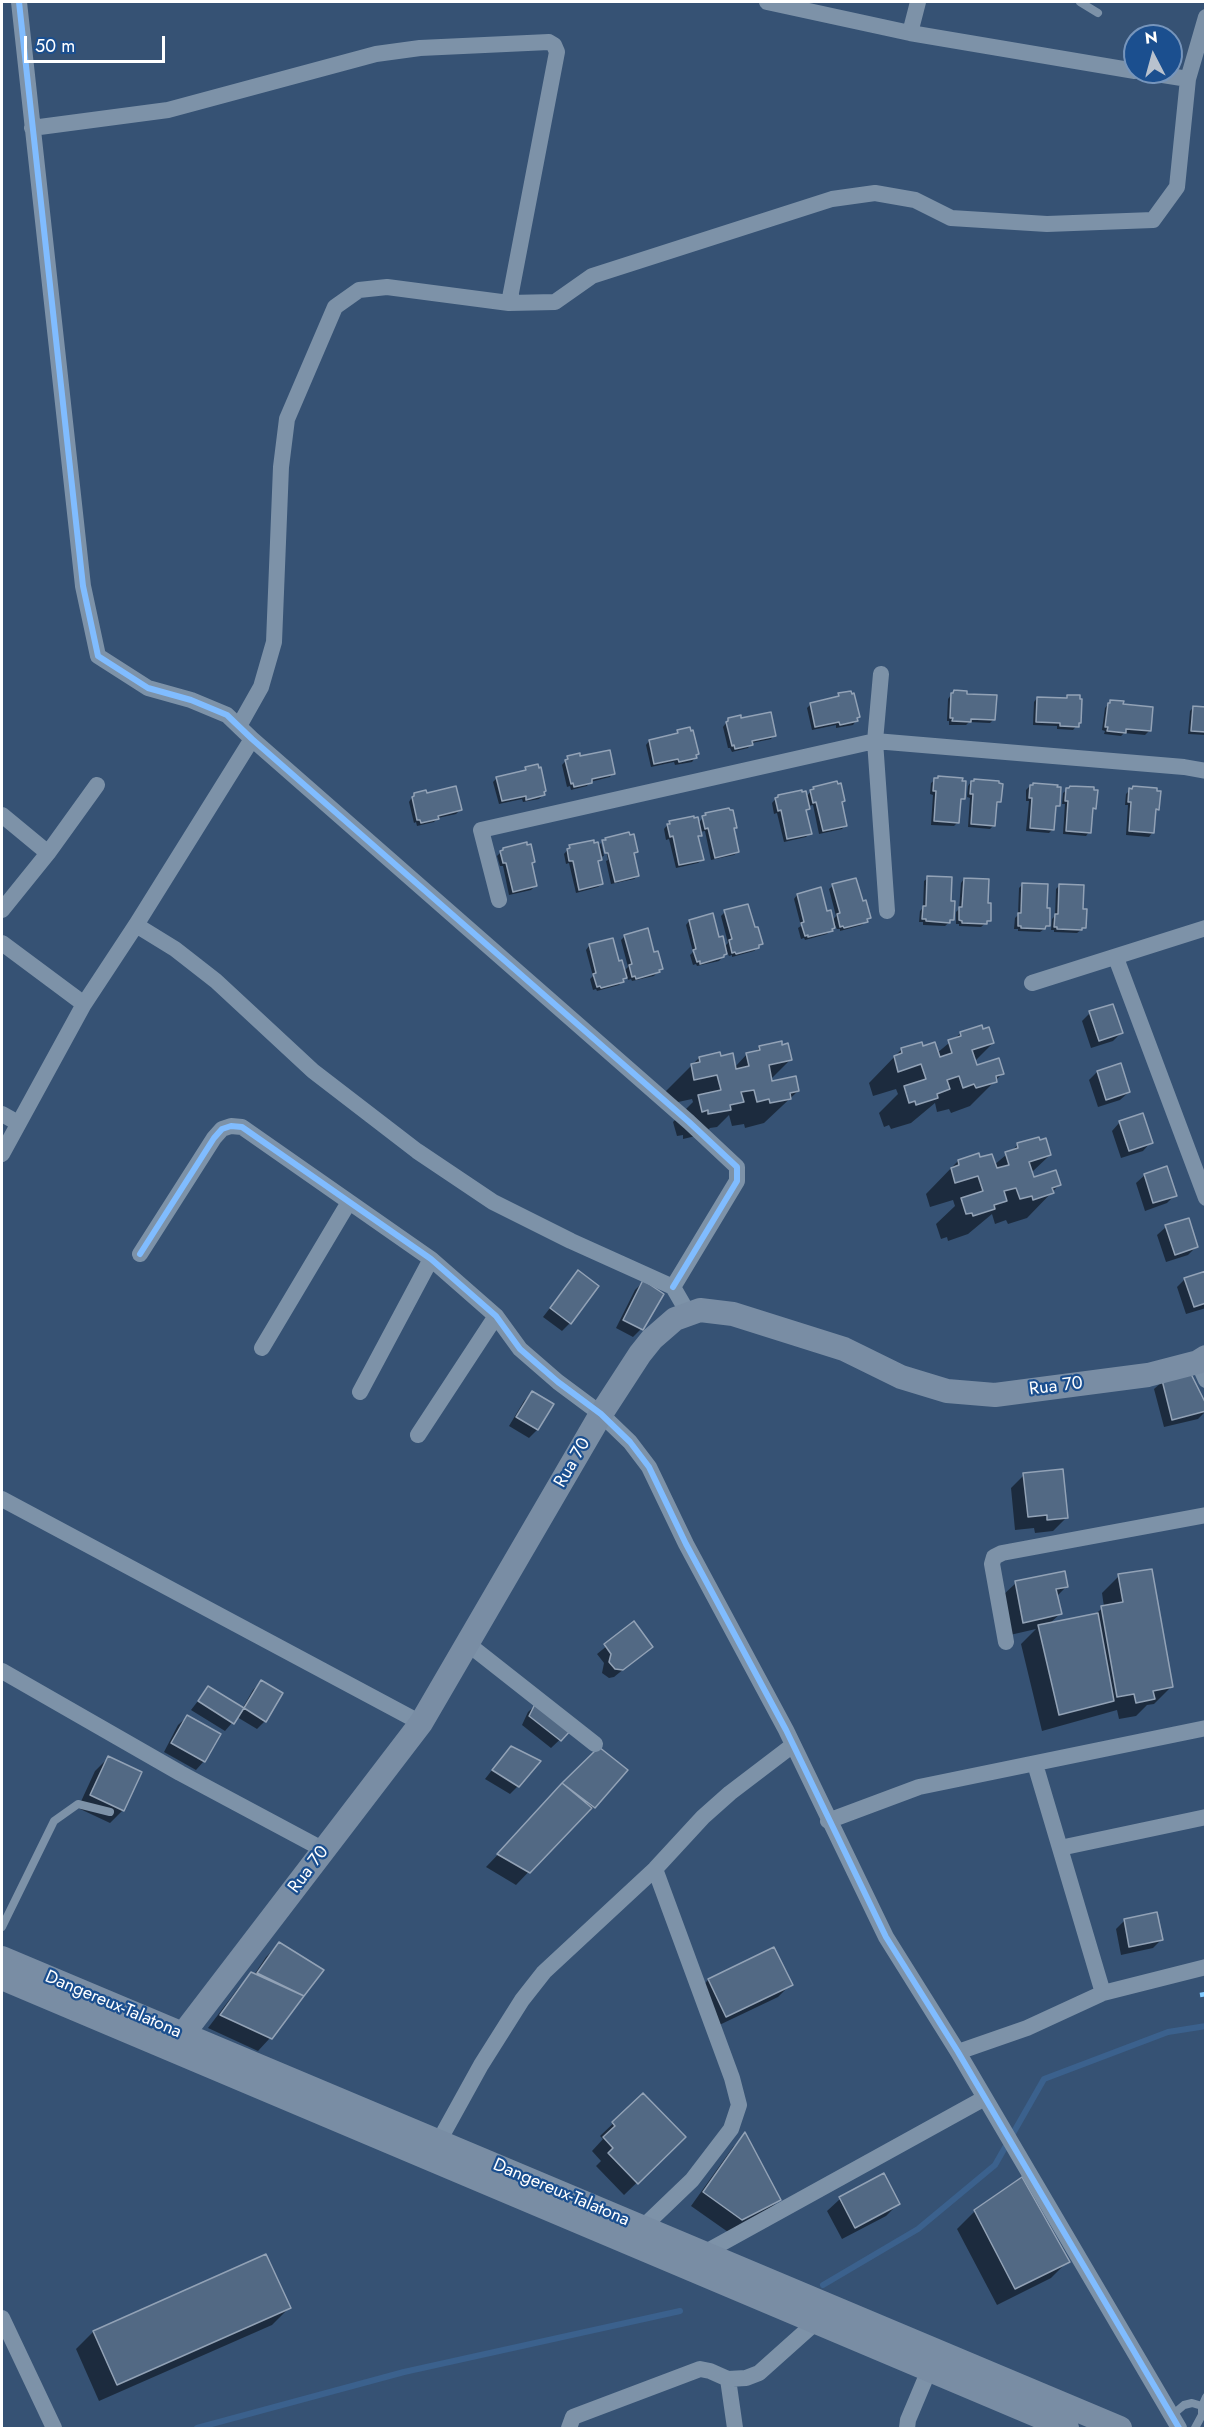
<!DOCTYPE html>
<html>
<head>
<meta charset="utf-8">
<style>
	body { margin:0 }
	#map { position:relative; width:1207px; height:2430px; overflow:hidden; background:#365274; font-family:Jost,sans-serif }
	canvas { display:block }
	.frame { position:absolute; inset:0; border:3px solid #fff; pointer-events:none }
	.north { position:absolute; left:1123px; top:24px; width:60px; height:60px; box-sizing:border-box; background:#1b4f8f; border:2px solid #7695bc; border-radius:50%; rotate:354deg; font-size:16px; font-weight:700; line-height:24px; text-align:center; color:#fff }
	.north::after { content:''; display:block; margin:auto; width:21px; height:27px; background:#b9c2ce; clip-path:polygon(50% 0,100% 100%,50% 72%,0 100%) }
	.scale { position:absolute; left:24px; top:36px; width:141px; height:27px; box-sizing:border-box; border:3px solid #fff; border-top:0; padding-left:8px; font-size:18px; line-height:21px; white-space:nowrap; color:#fff; -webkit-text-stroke:4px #1b4f8f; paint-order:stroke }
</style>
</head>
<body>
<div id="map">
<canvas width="1207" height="2430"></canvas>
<div class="frame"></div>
<div class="north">N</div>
<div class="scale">50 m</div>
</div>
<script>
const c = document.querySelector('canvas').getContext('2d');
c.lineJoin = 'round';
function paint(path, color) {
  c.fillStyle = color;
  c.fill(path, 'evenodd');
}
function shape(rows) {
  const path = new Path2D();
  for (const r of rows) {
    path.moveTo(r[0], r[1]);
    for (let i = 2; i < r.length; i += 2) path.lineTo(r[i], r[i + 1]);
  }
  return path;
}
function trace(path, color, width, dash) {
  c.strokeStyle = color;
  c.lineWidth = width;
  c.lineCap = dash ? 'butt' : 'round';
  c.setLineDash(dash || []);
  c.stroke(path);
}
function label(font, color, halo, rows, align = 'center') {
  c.font = font + ' Jost,sans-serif';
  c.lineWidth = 4.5;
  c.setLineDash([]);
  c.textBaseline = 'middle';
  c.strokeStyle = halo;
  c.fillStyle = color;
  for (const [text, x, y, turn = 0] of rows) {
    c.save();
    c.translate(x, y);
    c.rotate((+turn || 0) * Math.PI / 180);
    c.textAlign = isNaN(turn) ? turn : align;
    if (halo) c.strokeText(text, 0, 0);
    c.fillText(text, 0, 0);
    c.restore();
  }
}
paint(shape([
	[954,691,965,695,994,719,990,723,969,722,966,725,949,725,949,721,947,721,948,699],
	[839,695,856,721,853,725,836,728,836,725,812,730,807,708,811,704,835,699],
	[1067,696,1080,722,1073,730,1057,729,1057,726,1033,725,1034,702,1037,698,1064,699],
	[1111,701,1122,705,1149,731,1145,735,1124,733,1121,736,1104,734,1105,731,1102,730,1105,708],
	[1194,707,1206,708,1206,735,1188,734,1190,711],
	[729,719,740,720,774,735,771,739,752,743,748,748,732,752,730,748,728,748,723,727],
	[678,732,695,758,692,762,675,765,674,762,651,767,646,745,649,741,674,736],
	[568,758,579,758,613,773,610,777,590,782,587,786,571,790,570,786,567,787,562,765],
	[526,769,543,795,539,799,523,802,522,799,499,804,493,782,497,778,521,773],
	[935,780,963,799,959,802,958,822,954,826,931,825,933,795,930,794,931,783],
	[971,782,1000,801,996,805,994,825,990,829,968,827,970,798,967,797,968,786],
	[1030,786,1058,805,1055,809,1053,829,1049,833,1026,831,1029,801,1026,801,1026,790],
	[814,788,844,801,841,804,846,825,842,829,819,834,813,805,808,806,805,812,810,833,806,837,784,842,777,813,774,814,772,803,778,796,806,797],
	[1068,789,1095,808,1091,812,1089,832,1086,836,1063,834,1065,804,1062,804,1063,793],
	[1130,790,1158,809,1154,813,1152,833,1149,837,1126,835,1128,805,1125,805,1126,794],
	[414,794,426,795,460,810,456,814,438,818,434,822,417,826,416,822,414,823,409,802],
	[706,815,736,827,733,830,738,852,734,855,711,860,705,831,700,832,697,838,702,860,698,863,676,868,669,839,666,840,664,829,670,822,698,823],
	[606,839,636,851,633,855,638,876,634,879,611,884,606,861,608,860,604,841],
	[601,843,604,856,600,857,597,863,602,884,598,887,576,893,569,863,566,864,564,854,570,847,597,847],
	[504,849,533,862,531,865,535,886,531,890,509,895,503,866,500,866,497,856],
	[928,878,950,903,953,919,945,926,923,925,923,922,919,922,920,911,923,908,924,881],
	[964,879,986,904,989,920,981,927,959,926,959,924,956,924,956,912,959,909,961,883],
	[1023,884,1045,909,1048,926,1040,932,1018,931,1018,929,1014,929,1015,918,1018,915,1019,888],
	[833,886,869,918,862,925,840,931,840,929,837,929,835,925,827,934,805,940,804,938,801,939,798,928,801,926,794,899,797,895,826,912,832,921,836,916,829,889],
	[1059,886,1082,911,1085,927,1077,933,1054,932,1054,930,1051,930,1052,919,1055,916,1056,889],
	[725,912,761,944,754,951,732,957,732,955,729,956,727,952,719,961,697,966,696,964,693,965,690,955,693,952,686,925,689,921,718,939,724,947,728,943,721,916],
	[625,936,653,953,661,968,654,976,632,981,631,979,628,980,627,976,619,985,597,991,596,989,593,990,590,979,593,976,586,950,589,946,612,940,618,963,624,971,628,967,621,940],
	[1090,1013,1121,1033,1113,1041,1091,1048,1082,1021],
	[961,1033,993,1043,974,1062,976,1067,1002,1074,970,1106,951,1113,949,1109,937,1112,935,1103,911,1123,891,1129,889,1125,884,1127,879,1113,898,1094,896,1089,873,1096,869,1083,901,1050,922,1048,937,1053],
	[760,1047,790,1060,771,1079,771,1082,798,1091,764,1123,745,1128,744,1124,732,1126,729,1115,717,1127,710,1128,704,1134,683,1139,683,1135,677,1136,673,1122,693,1102,692,1099,669,1104,666,1091,699,1058,720,1058,735,1067,747,1054,754,1053],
	[1097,1072,1129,1092,1120,1100,1098,1107,1089,1080],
	[1120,1122,1151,1142,1143,1151,1121,1158,1112,1131],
	[1018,1145,1050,1155,1031,1173,1033,1179,1059,1185,1027,1218,1008,1224,1006,1220,995,1224,992,1214,968,1234,948,1241,947,1237,941,1239,936,1224,955,1206,953,1200,930,1207,926,1194,958,1161,979,1159,994,1165],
	[1145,1175,1175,1195,1167,1203,1145,1211,1136,1183],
	[1166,1227,1196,1247,1188,1255,1166,1262,1157,1235],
	[578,1272,570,1323,562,1331,543,1317],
	[1206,1272,1206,1308,1186,1314,1177,1287,1185,1279],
	[643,1282,641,1329,633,1337,616,1328,635,1290],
	[1163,1381,1206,1408,1206,1411,1198,1419,1164,1427,1154,1389],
	[532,1393,552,1405,537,1430,529,1438,509,1426,524,1401],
	[1024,1475,1066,1518,1053,1531,1035,1533,1034,1528,1015,1530,1011,1488],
	[1119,1576,1171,1687,1154,1704,1147,1705,1136,1716,1119,1719,1117,1710,1042,1731,1021,1644,1036,1629,1010,1635,1003,1595,1016,1583,1067,1586,1056,1597,1060,1614,1049,1624,1094,1615,1104,1607,1102,1593],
	[634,1624,651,1647,614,1677,609,1678,602,1673,604,1663,597,1654],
	[261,1682,265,1721,257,1729,237,1717,225,1731,191,1710,208,1688,242,1709,253,1690],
	[537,1704,570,1730,551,1748,522,1725,528,1712],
	[187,1717,204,1761,196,1770,164,1752,178,1725],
	[599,1749,626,1770,594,1807,581,1820,579,1819,516,1885,486,1867],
	[503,1756,518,1786,510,1794,485,1779],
	[108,1758,123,1810,110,1823,78,1808,95,1771],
	[1124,1921,1161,1940,1153,1948,1121,1955,1116,1929],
	[279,1944,322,1971,270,2038,258,2051,208,2028,239,1987,252,1974,254,1975,266,1957],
	[708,1980,791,1984,778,1997,713,2028,696,1993],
	[643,2095,684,2137,624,2195,596,2166,601,2161,592,2151,603,2139,600,2136],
	[745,2135,779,2200,766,2213,728,2232,691,2206,733,2147],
	[883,2175,898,2204,886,2216,842,2239,827,2211,840,2199],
	[1022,2179,1068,2261,1051,2278,997,2305,957,2229,975,2211],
	[289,2308,272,2325,99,2401,76,2349,93,2332]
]), '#0007');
trace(shape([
	[823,2285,918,2229,995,2165,1044,2079,1168,2032,1206,2026],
	[197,2428,404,2372,680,2311]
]), '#3b618d', 6);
const building = shape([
	[954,690,967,691,967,694,997,695,995,720,971,719,971,722,952,721,953,718,950,718,951,693,953,693,954,690],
	[851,691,852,694,854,693,860,717,857,718,858,721,840,725,839,722,815,727,810,703,839,696,838,693,851,691],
	[1067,695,1080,695,1080,699,1082,699,1081,723,1079,723,1079,727,1060,726,1060,723,1036,722,1037,697,1067,698,1067,695],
	[1110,700,1124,701,1123,704,1153,707,1151,731,1126,729,1126,733,1107,731,1108,727,1105,727,1108,703,1110,703,1110,700],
	[1193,706,1206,707,1206,732,1191,731,1193,706],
	[771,712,776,736,752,741,753,745,735,749,734,745,732,746,726,722,728,721,728,718,741,715,741,718,771,712],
	[690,727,691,731,693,730,699,754,696,755,697,758,679,762,678,759,654,764,649,740,678,733,677,730,690,727],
	[610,750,615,774,592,779,592,783,574,787,573,783,571,784,565,760,568,759,567,756,580,753,580,756,610,750],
	[538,764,539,768,541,767,546,791,544,792,545,795,526,800,526,796,502,801,496,777,526,770,525,767,538,764],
	[938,776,963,778,962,781,966,781,965,799,961,799,959,823,934,821,936,791,933,791,934,778,938,778,938,776],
	[974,779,999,781,999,783,1003,784,1001,802,997,802,995,826,971,824,973,794,970,794,971,781,974,781,974,779],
	[837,781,838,784,841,783,845,801,842,802,847,826,823,831,816,802,813,803,810,790,814,789,813,787,837,781],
	[1033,783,1058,785,1057,787,1061,787,1060,806,1056,806,1054,830,1030,828,1032,798,1029,798,1030,785,1033,785,1033,783],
	[456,786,462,810,438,816,439,819,421,823,420,820,417,820,412,797,414,796,414,793,426,790,427,793,456,786],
	[1070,786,1094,787,1094,790,1098,790,1096,809,1093,808,1091,833,1066,831,1068,801,1065,801,1066,788,1069,788,1070,786],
	[1133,786,1157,788,1157,791,1161,791,1159,810,1156,809,1154,833,1129,831,1131,802,1128,802,1129,788,1132,789,1133,786],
	[802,790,802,792,806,791,810,809,806,810,812,834,787,839,781,810,778,811,775,798,778,797,778,795,802,790],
	[729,808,730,810,733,810,737,828,734,828,739,852,715,858,708,828,705,829,702,816,706,815,705,813,729,808],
	[694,816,694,818,698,817,702,836,698,836,704,860,679,865,673,836,670,837,667,824,670,824,669,821,694,816],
	[629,832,630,835,634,834,638,852,634,853,639,876,615,882,608,853,605,853,602,840,606,840,605,838,629,832],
	[594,840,594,843,598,842,602,860,598,861,603,884,579,890,573,861,569,861,567,849,570,848,569,845,594,840],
	[527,842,527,845,531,844,535,862,532,863,537,886,513,892,506,863,503,863,500,851,503,850,503,848,527,842],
	[927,876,952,877,951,901,955,901,954,920,950,920,950,923,926,921,926,919,922,919,923,906,926,906,927,876],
	[856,878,863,901,866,900,871,918,867,919,868,922,844,928,843,926,840,927,837,914,840,913,832,884,856,878],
	[964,878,989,879,988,903,991,903,991,921,987,921,987,924,962,923,962,921,959,920,959,907,962,907,964,878],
	[1022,883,1048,884,1047,908,1050,908,1050,926,1046,926,1045,929,1021,928,1021,926,1018,926,1018,913,1021,913,1022,883],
	[1059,884,1084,885,1083,909,1087,909,1086,928,1082,928,1082,930,1057,929,1057,927,1054,927,1055,914,1058,914,1059,884],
	[821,887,827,911,831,910,835,928,832,929,833,931,808,937,808,935,805,936,801,923,804,922,797,894,821,887],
	[748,904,755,927,758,927,763,944,759,945,759,948,736,954,735,952,732,953,729,940,732,939,724,910,748,904],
	[713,913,719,937,723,936,727,954,724,955,724,957,700,964,700,961,697,962,693,950,696,949,689,920,713,913],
	[648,928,654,952,658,951,663,969,659,970,660,972,636,979,635,976,632,977,629,965,632,964,624,935,648,928],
	[613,938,619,961,622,960,627,978,623,979,624,982,601,988,600,986,597,987,593,974,596,973,589,944,613,938],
	[1113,1004,1123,1033,1099,1041,1089,1011,1113,1004],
	[982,1025,983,1029,989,1027,994,1043,972,1050,977,1065,999,1058,1004,1074,996,1076,997,1082,976,1088,974,1084,963,1088,959,1076,947,1080,950,1089,937,1094,938,1098,916,1105,915,1101,909,1103,904,1086,926,1079,921,1064,898,1072,894,1056,902,1053,901,1048,922,1042,923,1046,935,1042,940,1057,952,1053,948,1040,961,1036,960,1032,982,1025],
	[782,1041,782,1045,788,1043,792,1060,769,1065,772,1081,796,1076,799,1091,790,1093,791,1099,770,1103,769,1099,757,1102,754,1090,741,1092,744,1102,730,1105,731,1110,708,1114,708,1110,702,1112,698,1095,721,1090,717,1075,694,1080,691,1064,700,1062,699,1057,720,1052,721,1056,733,1053,736,1069,749,1066,746,1053,760,1050,759,1046,782,1041],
	[1121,1063,1130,1092,1106,1100,1097,1071,1121,1063],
	[1143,1113,1153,1143,1129,1151,1119,1121,1143,1113],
	[1039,1137,1040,1140,1046,1138,1051,1155,1029,1162,1034,1177,1056,1170,1061,1185,1052,1188,1054,1193,1033,1200,1032,1196,1020,1199,1016,1188,1004,1191,1007,1201,994,1205,995,1209,973,1216,972,1213,966,1214,961,1198,983,1191,978,1176,955,1183,951,1168,959,1165,958,1160,979,1153,980,1157,992,1154,997,1168,1009,1165,1005,1152,1018,1148,1017,1143,1039,1137],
	[1167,1166,1177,1196,1153,1203,1144,1174,1167,1166],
	[1189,1218,1198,1247,1175,1255,1165,1225,1189,1218],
	[578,1270,599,1286,571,1324,550,1308,578,1270],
	[1206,1271,1206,1303,1194,1307,1184,1278,1206,1271],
	[643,1280,664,1294,643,1330,623,1320,643,1280],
	[1191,1374,1206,1404,1206,1411,1172,1420,1162,1380,1191,1374],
	[532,1391,554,1404,538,1430,516,1417,532,1391],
	[1063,1469,1068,1518,1047,1520,1047,1515,1028,1517,1023,1473,1063,1469],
	[1152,1569,1173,1687,1153,1691,1155,1699,1136,1703,1134,1694,1117,1697,1101,1606,1123,1602,1118,1574,1152,1569],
	[1065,1571,1068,1587,1056,1589,1062,1614,1023,1623,1015,1581,1065,1571],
	[1098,1613,1114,1701,1059,1715,1038,1625,1098,1613],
	[634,1621,653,1647,623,1670,615,1669,609,1662,611,1654,604,1644,634,1621],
	[261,1680,283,1693,266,1722,244,1708,261,1680],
	[208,1686,244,1708,234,1724,198,1701,208,1686],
	[536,1702,572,1729,561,1741,529,1716,536,1702],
	[187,1715,221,1734,205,1762,171,1743,187,1715],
	[511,1746,541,1761,519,1787,492,1770,511,1746],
	[599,1747,628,1770,595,1808,562,1783,599,1747],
	[108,1756,142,1772,124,1811,90,1795,108,1756],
	[562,1783,592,1808,530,1873,497,1854,562,1783],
	[1157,1912,1163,1940,1129,1947,1124,1919,1157,1912],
	[279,1942,324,1970,304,1996,257,1973,279,1942],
	[774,1947,793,1985,726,2017,708,1979,774,1947],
	[251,1972,304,1996,272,2039,220,2015,251,1972],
	[643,2093,686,2137,638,2184,608,2153,613,2148,603,2137,615,2126,612,2122,643,2093],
	[745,2132,781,2200,742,2220,703,2192,745,2132],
	[884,2173,900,2204,855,2228,839,2197,884,2173],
	[1022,2177,1070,2262,1015,2289,974,2210,1022,2177],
	[266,2254,291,2308,117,2385,93,2331,266,2254]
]);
paint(building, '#526984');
trace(building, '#92a2b6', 1.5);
trace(shape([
	[1080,2,1098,13],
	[2,1927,54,1821,78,1804,110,1812],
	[1171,2416,1184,2405,1192,2403,1202,2406],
	[1195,2428,1202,2415,1202,2406,1206,2397]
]), '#7d92a8', 8);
trace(shape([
	[19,2,83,586,98,656,148,688,191,700,227,715,252,739,689,1122,737,1167,737,1181,673,1287],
	[767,2,910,33,1135,71],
	[910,33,918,2],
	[1144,72,1188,79],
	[32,128,168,110,376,54,420,48,549,42,554,45,557,52,509,303],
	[881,674,875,741,887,911],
	[239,726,261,687,274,642,281,467,287,419,335,307,359,290,387,287,509,303,555,302,592,276,832,199,875,193,915,200,951,218,1047,224,1153,220,1177,187,1188,79,1206,17],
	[2,815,48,853],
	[499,900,481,830,875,741,1184,767,1206,771],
	[2,910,48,853,97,785],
	[136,925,175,949,216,981,313,1071,417,1151,493,1202,571,1241,673,1287,688,1313],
	[2,943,84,1004],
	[1116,958,1206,1198],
	[1032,983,1206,928],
	[2,1114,18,1123],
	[2,1154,84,1004,136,925,252,739],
	[140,1254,214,1138,222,1129,231,1126,242,1127,431,1259,496,1316,520,1349,558,1382,601,1414,630,1442,649,1467,686,1544,786,1730,886,1937,958,2052,1179,2428],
	[262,1348,349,1202],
	[1198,1362,1206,1380],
	[360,1392,431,1259],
	[418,1435,496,1316],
	[2,1499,421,1723],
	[1006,1642,992,1564,994,1557,1002,1553,1206,1515],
	[468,1644,595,1744],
	[2,1671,180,1773,324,1850],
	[1035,1764,1103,1993],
	[828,1821,919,1787,1206,1728],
	[1060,1848,1206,1817],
	[958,2052,1027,2028,1103,1993,1206,1967],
	[439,2141,481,2065,522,2000,544,1972,655,1869,703,1817,730,1793,793,1745],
	[643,2227,692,2180,731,2129,739,2105,732,2078,655,1869],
	[704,2253,983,2099],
	[2,2318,54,2428],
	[728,2379,735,2428],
	[569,2428,573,2417,700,2369,710,2371,728,2379,746,2378,759,2373,816,2322],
	[907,2428,908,2420,929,2370]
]), '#7d92a8', 16);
trace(shape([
	[2,1958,1120,2428],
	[2,1978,1067,2428],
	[183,2034,421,1723,601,1414,640,1354,652,1339,675,1319,700,1310,733,1314,844,1349,901,1377,947,1391,995,1395,1148,1375,1198,1362,1206,1357]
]), '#798da4', 24);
trace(shape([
	[1200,1995,1206,1994]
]), '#80caff', 4.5, [9, 4.5]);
trace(shape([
	[19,2,83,586,98,656,148,688,191,700,227,715,252,739,689,1122,737,1167,737,1181,673,1287],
	[140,1254,214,1138,222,1129,231,1126,242,1127,431,1259,496,1316,520,1349,558,1382,601,1414,630,1442,649,1467,686,1544,786,1730,886,1937,958,2052,1179,2428]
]), '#80bcff', 6);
label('18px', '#fff', '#1b4f8f', [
	["Rua 70",1056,1387,-7],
	["Rua 70",573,1463,-60],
	["Rua 70",309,1870,-53],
	["Dangereux-Talatona",113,2005,23],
	["Dangereux-Talatona",561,2193,23]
]);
</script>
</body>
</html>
